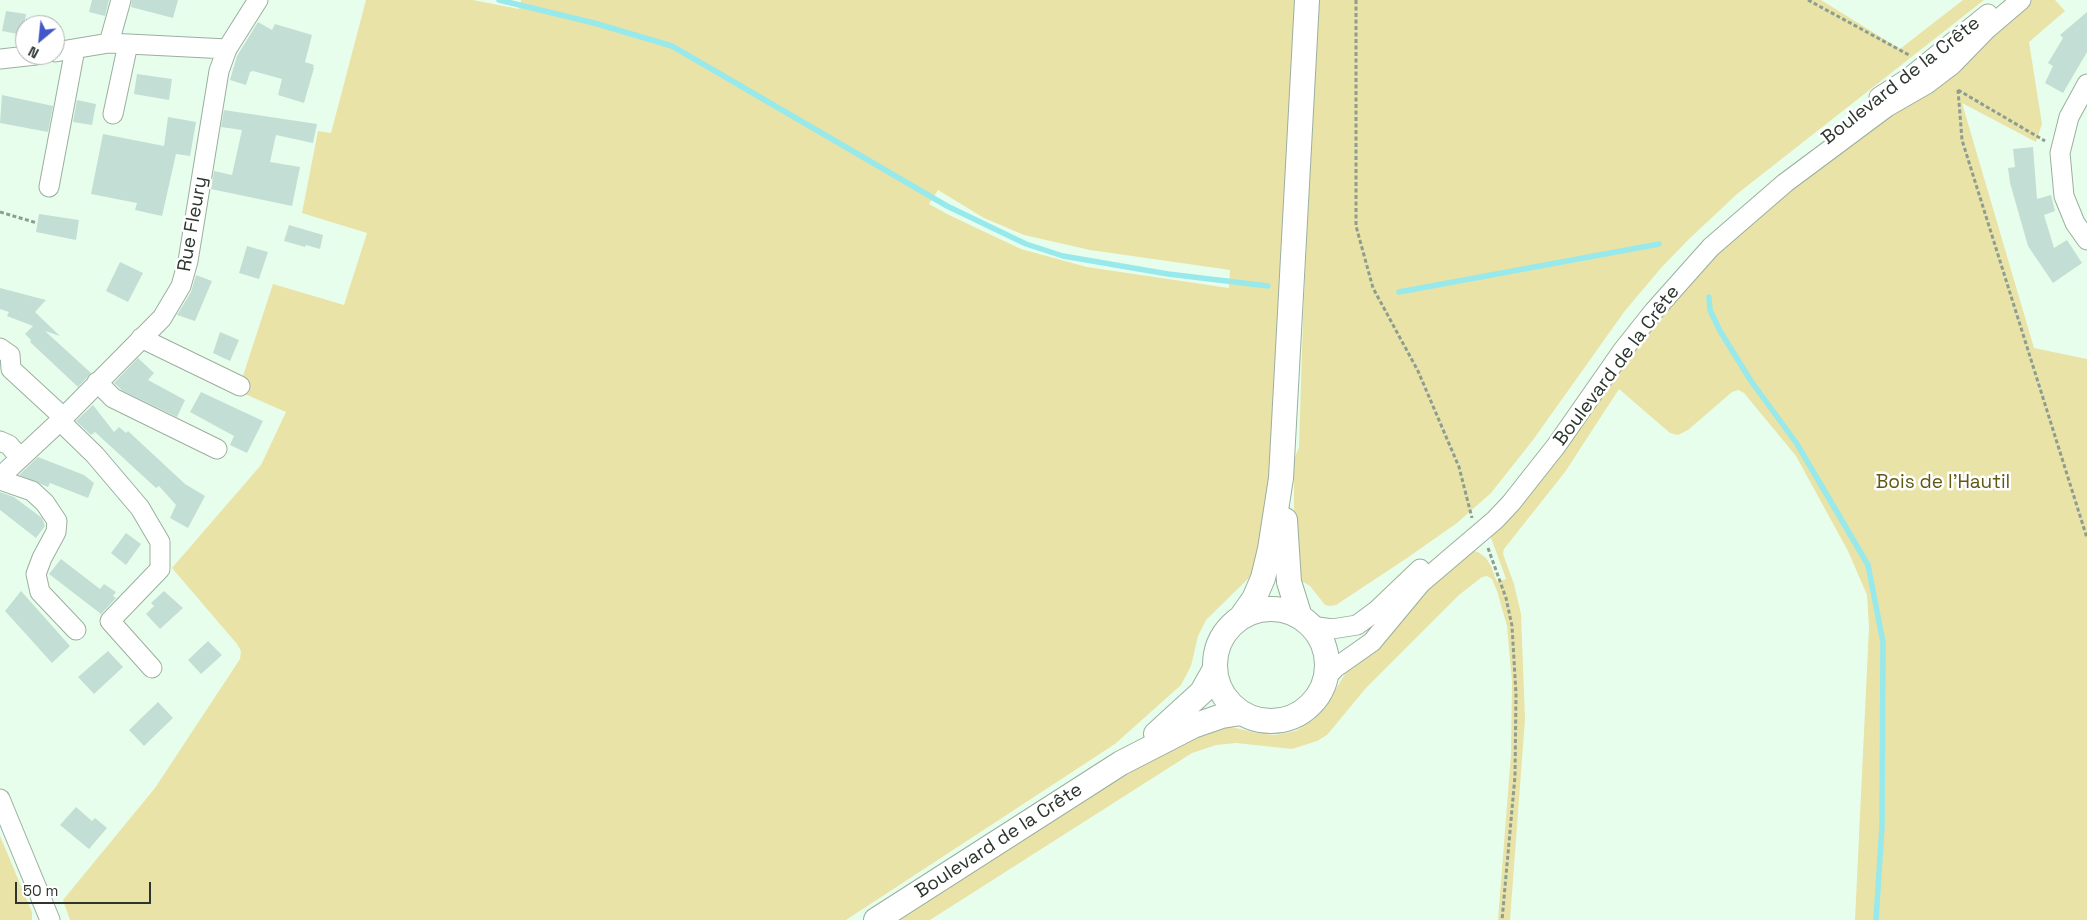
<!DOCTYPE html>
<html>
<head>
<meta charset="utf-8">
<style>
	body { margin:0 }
	#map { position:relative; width:2087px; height:920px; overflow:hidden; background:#e8feec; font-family:"Space Grotesk",sans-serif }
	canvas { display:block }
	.north { position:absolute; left:15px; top:15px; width:50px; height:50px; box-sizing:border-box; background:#fff; border:1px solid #abaeab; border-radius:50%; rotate:208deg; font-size:14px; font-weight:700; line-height:20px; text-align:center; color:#2c352e }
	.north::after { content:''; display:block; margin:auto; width:18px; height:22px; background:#4255c9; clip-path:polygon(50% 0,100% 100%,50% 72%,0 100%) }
	.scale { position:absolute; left:15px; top:882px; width:136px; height:22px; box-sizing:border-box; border:2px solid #2c352e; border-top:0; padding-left:6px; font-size:15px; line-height:18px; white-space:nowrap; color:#2c352e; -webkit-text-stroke:4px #fff; paint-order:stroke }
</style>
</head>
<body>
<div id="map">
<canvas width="2087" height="920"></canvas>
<div class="north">N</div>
<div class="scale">50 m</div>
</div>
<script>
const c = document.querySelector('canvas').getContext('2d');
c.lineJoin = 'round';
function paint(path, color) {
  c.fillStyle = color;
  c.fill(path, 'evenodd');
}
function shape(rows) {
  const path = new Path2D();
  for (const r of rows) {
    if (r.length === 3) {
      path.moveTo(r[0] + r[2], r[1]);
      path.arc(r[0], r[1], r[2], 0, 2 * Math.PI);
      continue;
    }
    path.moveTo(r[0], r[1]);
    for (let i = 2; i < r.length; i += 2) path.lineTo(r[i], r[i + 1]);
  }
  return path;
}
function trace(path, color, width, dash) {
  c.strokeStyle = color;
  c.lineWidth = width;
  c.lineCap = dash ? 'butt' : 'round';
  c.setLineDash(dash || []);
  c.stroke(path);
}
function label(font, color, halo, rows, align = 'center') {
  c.font = font + ' "Space Grotesk",sans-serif';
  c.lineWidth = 5;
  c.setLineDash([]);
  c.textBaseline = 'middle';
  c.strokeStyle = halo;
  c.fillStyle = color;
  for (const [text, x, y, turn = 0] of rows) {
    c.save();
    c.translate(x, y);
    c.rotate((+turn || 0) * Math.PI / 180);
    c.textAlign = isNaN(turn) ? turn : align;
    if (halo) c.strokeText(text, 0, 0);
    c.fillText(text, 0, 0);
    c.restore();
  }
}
paint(shape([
	[366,0,473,0,519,9,521,0,1295,0,1272,471,1258,569,1206,620,1198,636,1191,666,1181,685,1115,744,846,920,70,920,63,900,155,788,240,659,241,651,237,644,172,568,261,465,286,412,238,391,273,284,344,305,367,233,302,213,318,131,331,133],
	[938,190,984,218,1024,235,1090,250,1230,270,1229,288,1087,267,1021,249,949,215,929,204],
	[1318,0,1821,0,1900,49,1963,0,1984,0,1737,194,1688,240,1661,268,1624,312,1533,440,1491,493,1457,523,1407,558,1336,605,1330,606,1325,605,1310,586,1295,577,1294,548,1294,460,1299,447,1303,318],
	[2030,0,2055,0,2065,11,2029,42,2042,124,2036,142,1962,103,2034,348,2087,359,2087,920,1855,920,1869,627,1867,595,1848,551,1796,456,1744,393,1738,390,1732,392,1688,430,1678,435,1670,433,1619,389,1565,472,1504,549,1503,554,1514,584,1521,614,1525,719,1510,920,1498,920,1511,754,1512,682,1507,626,1497,591,1492,579,1487,576,1482,577,1459,595,1366,688,1327,735,1317,741,1292,749,1236,743,1216,745,1192,753,930,920,896,920,1094,794,1196,734,1227,726,1257,733,1275,735,1296,731,1313,720,1324,709,1349,667,1378,648,1387,638,1412,600,1470,550,1478,552,1486,558,1491,566,1497,582,1506,579,1490,535,1634,344,1741,228],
	[0,836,32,912,32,920,0,920]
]), '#e9e3a7');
trace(shape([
	[499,0,594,23,672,46,947,206,1026,244,1063,256,1168,274,1268,286],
	[1399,292,1659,244],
	[1709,297,1710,310,1720,331,1751,381,1797,444,1868,565,1883,642,1882,827,1876,920]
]), '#97e9ec', 5.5);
paint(shape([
	[92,0,109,0,105,16,89,12],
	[132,0,178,0,173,18,131,7],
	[6,11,26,14,23,35,2,31],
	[2087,12,2087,52,2063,93,2045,83,2053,66,2048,63,2063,38,2060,35],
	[258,22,272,30,275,24,312,35,305,62,314,65,313,67,314,68,304,103,278,95,282,79,253,71,250,72,246,85,230,80,237,56],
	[137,74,172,79,169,100,134,94],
	[2,95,53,106,48,132,0,123],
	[77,100,96,104,92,125,73,122],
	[224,110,317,124,313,143,276,135,270,162,300,167,292,206,211,189,214,171,232,175,242,130,221,127],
	[168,117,196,122,190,156,176,154,162,216,135,210,137,203,91,194,103,134,164,146],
	[2033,147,2037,199,2051,195,2055,211,2044,215,2054,248,2067,240,2082,263,2053,283,2028,246,2010,183,2008,168,2015,167,2013,149],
	[39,214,79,220,76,240,36,232],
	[289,225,323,235,320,249,306,245,305,247,284,241],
	[247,246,268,252,259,279,239,273],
	[120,262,143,273,128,302,106,291],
	[196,275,212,281,195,321,177,315,191,292],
	[0,288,46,300,35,312,60,336,45,331,91,373,78,387,30,342,31,340,25,334,33,326,7,316,9,312,0,309],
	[220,332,239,340,230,361,213,353],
	[138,358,154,373,148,380,185,400,177,417,123,391,114,383],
	[201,392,263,421,247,453,230,445,234,436,190,412],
	[93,405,114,432,119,427,126,433,128,431,185,484,205,496,188,528,170,518,176,505,159,486,156,488,95,432,91,435,76,421],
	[38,457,84,475,94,483,88,498,50,483,48,487,19,475],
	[0,492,14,497,42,518,45,526,36,538,0,510],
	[126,533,141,544,126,565,111,553],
	[61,559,100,589,104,584,116,592,113,596,116,598,101,614,49,574],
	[21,591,70,646,52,663,5,611],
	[164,591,183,608,160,629,146,614,154,606,151,603],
	[208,641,222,655,201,674,188,660],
	[108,651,123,667,94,694,78,677],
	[158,702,173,718,144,746,129,730],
	[76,807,92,821,95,818,107,828,89,849,60,825]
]), '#c2ded5');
const minor = shape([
	[109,43,121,0],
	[55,52,109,43,227,49],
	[0,59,36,55],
	[2087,84,2069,117,2060,153,2064,196,2075,223,2087,240],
	[1879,97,1910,77,1988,14],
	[113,114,128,44],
	[49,187,75,49],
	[141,338,240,386],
	[0,348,10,355,11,369,63,417],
	[97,382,113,398,217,449],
	[60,421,95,455,140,508,160,542,160,569,110,621,152,668],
	[0,441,9,445,20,458],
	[0,477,60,421,162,318,181,286,188,261,219,71,227,49,258,0],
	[0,480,32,491,45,503,57,521,56,532,42,558,36,574,40,592,76,630],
	[1311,626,1332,629,1357,625,1376,611,1420,569],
	[1326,678,1335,668,1372,642,1421,583,1495,520,1511,503,1556,446,1623,350,1654,311,1711,247,1785,183,1887,107,1927,84,1952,65,1987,29,2021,0],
	[0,799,50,920]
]);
const major = shape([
	[1285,520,1289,582,1300,617],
	[1271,665,56],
	[1242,616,1254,599,1263,578,1270,549,1281,478,1307,0],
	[1156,734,1202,692,1215,669],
	[876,920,1121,763,1193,726,1222,716,1241,713]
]);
trace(minor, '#9baf9f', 21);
trace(major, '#9baf9f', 26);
trace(shape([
	[1356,0,1356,226,1373,288,1418,371,1459,467,1472,518],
	[1808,0,1909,55],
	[1958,90,1962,140,2087,538],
	[1958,90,2045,141],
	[0,212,37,223],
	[1488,548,1506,598,1512,626,1516,694,1515,776,1502,920]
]), '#8d9d90', 3, [4, 2.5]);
trace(minor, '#fff', 19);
trace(major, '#fff', 24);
label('19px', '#2c352e', '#fff', [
	["Boulevard de la Crête",1901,81,-38],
	["Rue Fleury",193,224,-80],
	["Boulevard de la Crête",1617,366,-53],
	["Boulevard de la Crête",999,841,-33]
]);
label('19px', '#605912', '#fff', [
	["Bois de l'Hautil",1943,483]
]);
</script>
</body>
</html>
